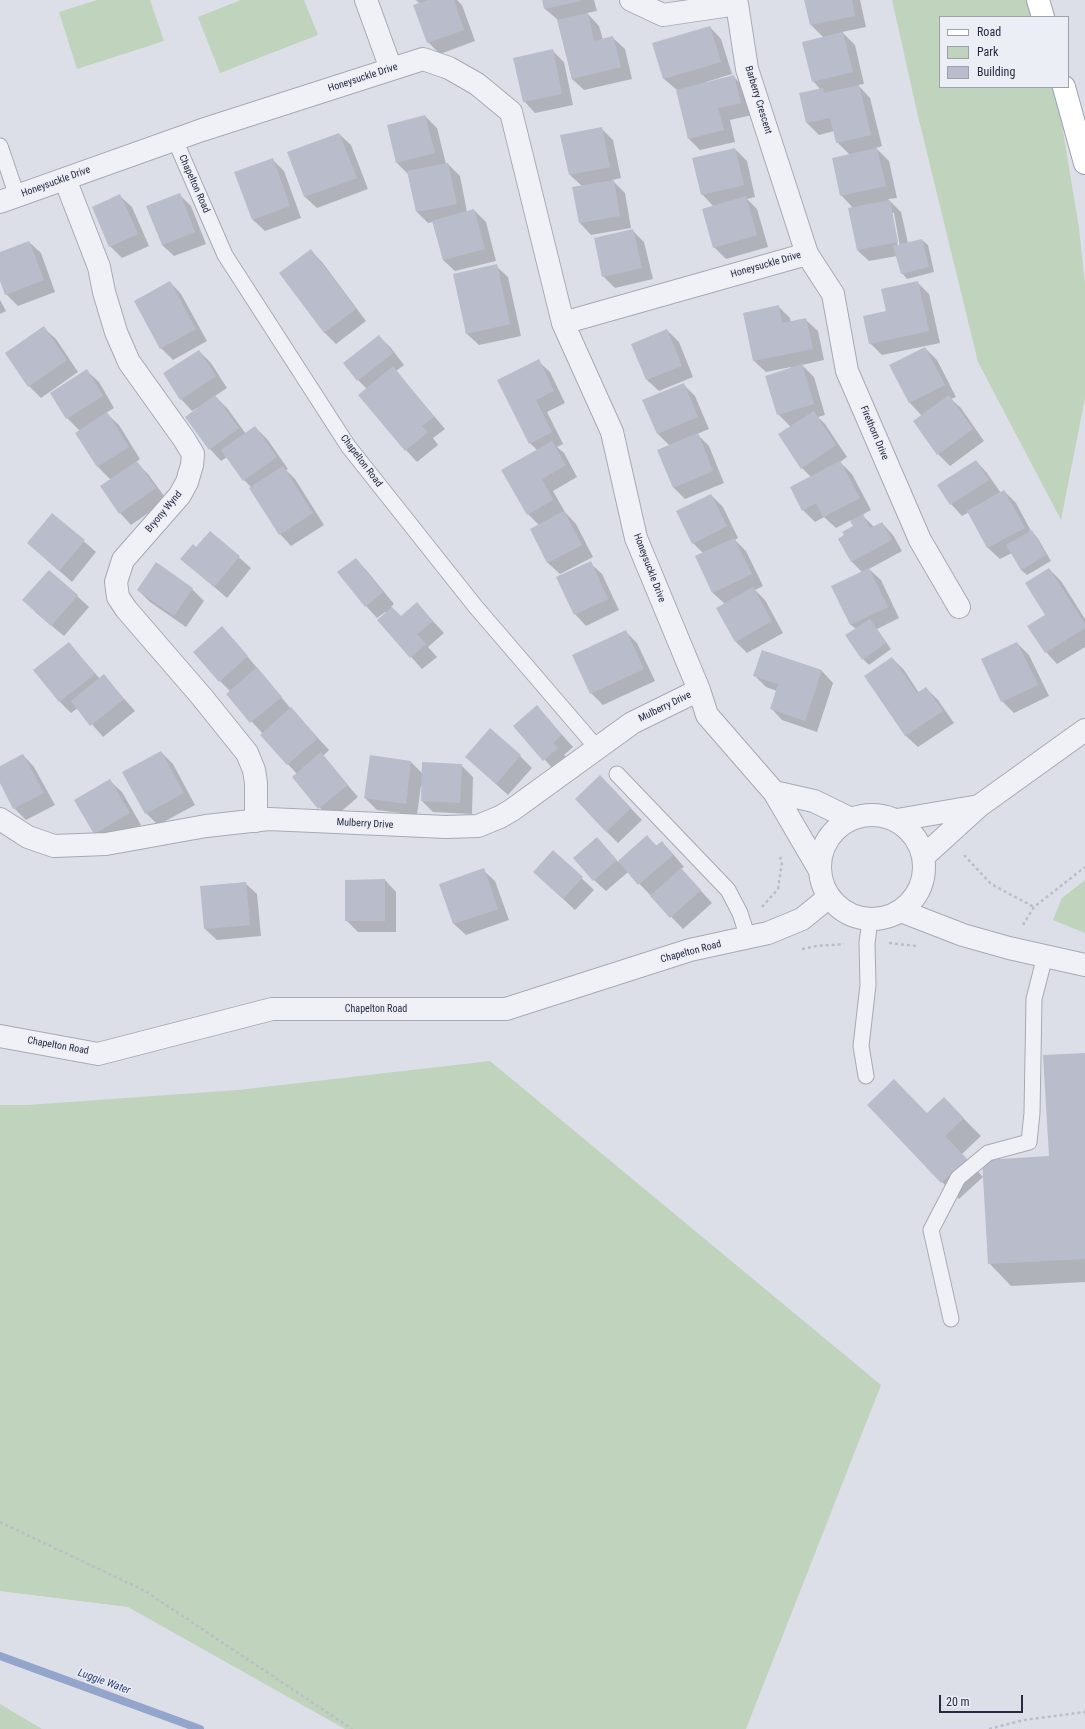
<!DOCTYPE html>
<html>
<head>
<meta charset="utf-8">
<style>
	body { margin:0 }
	#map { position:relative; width:1085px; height:1729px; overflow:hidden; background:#dddfe8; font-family:"Roboto Condensed",sans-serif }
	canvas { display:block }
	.legend { position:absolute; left:939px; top:16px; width:130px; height:72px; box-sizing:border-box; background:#eceef6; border:1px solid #9ca0ad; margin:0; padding:5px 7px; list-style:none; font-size:12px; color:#252a40 }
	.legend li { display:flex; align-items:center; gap:8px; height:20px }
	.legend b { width:20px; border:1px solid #9ca0ad }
	.scale { position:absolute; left:939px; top:1695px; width:84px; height:18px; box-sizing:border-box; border:2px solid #252a40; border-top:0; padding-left:5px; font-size:12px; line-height:14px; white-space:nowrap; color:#252a40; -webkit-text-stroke:3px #eceef6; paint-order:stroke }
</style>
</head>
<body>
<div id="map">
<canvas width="1085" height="1729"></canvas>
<ul class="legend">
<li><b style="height:5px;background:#fff"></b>Road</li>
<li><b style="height:11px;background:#bfd3bd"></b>Park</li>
<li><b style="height:11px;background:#b9bdcb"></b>Building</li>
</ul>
<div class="scale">20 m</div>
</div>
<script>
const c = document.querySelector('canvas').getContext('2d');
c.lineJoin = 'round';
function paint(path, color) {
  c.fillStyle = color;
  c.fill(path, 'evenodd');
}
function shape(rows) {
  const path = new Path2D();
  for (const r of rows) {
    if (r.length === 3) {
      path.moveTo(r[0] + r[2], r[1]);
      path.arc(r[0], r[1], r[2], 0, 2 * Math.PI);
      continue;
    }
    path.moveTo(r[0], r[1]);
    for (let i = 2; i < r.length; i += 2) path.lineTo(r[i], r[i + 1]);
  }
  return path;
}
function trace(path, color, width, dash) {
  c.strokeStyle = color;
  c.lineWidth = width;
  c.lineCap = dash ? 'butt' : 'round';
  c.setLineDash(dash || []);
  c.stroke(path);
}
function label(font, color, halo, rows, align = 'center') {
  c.font = font + ' "Roboto Condensed",sans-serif';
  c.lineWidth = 3;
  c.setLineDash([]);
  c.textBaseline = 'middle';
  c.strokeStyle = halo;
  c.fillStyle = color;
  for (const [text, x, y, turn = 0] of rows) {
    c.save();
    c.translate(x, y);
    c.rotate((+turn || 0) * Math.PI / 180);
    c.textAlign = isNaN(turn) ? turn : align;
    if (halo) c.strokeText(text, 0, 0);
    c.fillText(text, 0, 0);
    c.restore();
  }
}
paint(shape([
	[97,0,150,0,164,41,77,69,59,12],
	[241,0,304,0,318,35,220,73,198,17],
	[892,0,1029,0,1034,17,940,17,940,87,1053,87,1061,119,1079,228,1085,284,1085,398,1061,520,978,362,918,116],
	[1085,880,1085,933,1053,920,1062,898],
	[490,1061,881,1385,746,1729,345,1729,128,1607,0,1591,0,1105,28,1105,238,1090],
	[0,1704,42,1729,0,1729]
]), '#bfd3bd');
paint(shape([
	[416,0,457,0,462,5,475,41,440,54,428,42,420,4],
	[543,0,594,0,597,11,587,13,599,26,603,40,613,38,625,49,632,79,584,90,572,79,558,20,545,9],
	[805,0,860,0,866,27,842,32,855,45,864,84,858,85,870,98,882,146,876,148,889,161,897,198,888,199,901,212,908,243,922,240,928,245,934,272,907,279,902,273,897,256,869,261,857,250,853,208,841,195,850,155,837,142,834,131,819,135,807,123,800,94,820,89,813,81,824,38,811,25],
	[892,213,894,213,900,247,898,247],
	[710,27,721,39,732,74,706,82,706,83,734,77,745,88,752,115,730,120,735,142,700,150,689,139,677,90,664,79,653,44],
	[552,50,564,62,573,105,535,113,524,101],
	[425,116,437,128,446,164,448,164,460,176,467,212,474,210,486,222,496,261,455,271,443,260,433,222,428,223,417,212,408,174,397,163],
	[601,128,613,140,621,178,612,180,625,193,631,228,591,235,580,223,582,186,570,175],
	[339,134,351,145,368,189,317,208,305,197,288,153],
	[735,149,747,161,755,197,747,199,757,209,768,247,726,259,714,247,714,207,702,194],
	[272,159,284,171,301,218,265,231,253,220,236,173],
	[179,194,191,206,206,244,174,256,162,245],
	[120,196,132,207,149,246,122,258,110,246],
	[633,231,644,242,653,279,615,288,603,276],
	[29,242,41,253,55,292,18,306,6,294,0,278,0,253],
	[310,250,322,262,366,321,336,344,324,332],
	[496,266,508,277,521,336,479,345,467,334],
	[170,282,181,294,207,341,173,360,161,348],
	[917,282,929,294,940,343,882,355,870,343,888,312],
	[0,300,6,311,0,314],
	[778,306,790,318,791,323,806,320,818,331,824,360,802,365,814,377,825,415,818,417,825,424,847,457,840,462,852,474,871,510,862,515,874,527,882,523,893,535,902,551,869,569,881,580,899,618,877,629,891,649,869,665,863,659,856,629,850,624,862,572,851,561,854,526,851,520,836,528,824,517,815,522,803,510,811,477,802,468,791,427,778,414,791,367,766,372,754,361],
	[44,328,56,339,78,372,41,398,29,386],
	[667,330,679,342,693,377,659,391,647,380,633,344],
	[379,336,391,348,404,365,396,371,445,429,433,438,438,445,417,462,406,450,360,395,367,389,358,380],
	[925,348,937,360,956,397,951,399,961,408,984,441,950,466,938,454,922,416,910,403,891,365],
	[199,351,211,363,227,388,215,396,227,408,246,434,255,427,267,439,288,469,286,470,295,479,324,525,291,546,280,534,251,487,244,480,227,457,221,461,210,449,197,408,192,411,181,399],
	[538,361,550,372,565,403,547,412,563,444,557,447,564,453,577,477,553,491,565,512,576,524,593,557,560,574,548,563,531,529,539,525,528,514,537,450,530,443],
	[87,371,99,382,114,408,106,413,119,425,140,459,136,462,148,474,167,500,131,525,120,513,111,480,98,467,76,433,80,431,67,418],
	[683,384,695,396,709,429,697,434,709,446,724,483,685,499,674,488,659,451,670,446,658,434,644,401],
	[976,461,987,473,1001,493,1004,491,1016,503,1031,531,1037,537,1051,561,1027,575,1021,570,1012,553,1000,559,988,548,969,512,962,516,951,504],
	[711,495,723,507,738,538,735,540,746,551,763,586,755,590,765,600,783,633,747,653,736,642,717,608,725,604,713,593,696,557,703,553,693,543],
	[53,514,96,552,72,582,28,543],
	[210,532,251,568,227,598,182,559,197,548],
	[356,559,367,571,394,604,391,607,401,617,417,604,444,633,428,647,437,657,422,669,378,620,386,613,385,612,377,618,366,606],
	[590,563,602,574,619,610,586,626,575,614],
	[156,564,192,589,204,601,186,627,150,602,138,590],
	[1049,569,1061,581,1085,619,1085,647,1057,664,1046,652],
	[77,596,89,607,64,636,35,612],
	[625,631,637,643,655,681,603,705,591,693],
	[233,639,292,710,329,750,323,756,358,797,331,820,293,777,297,774,261,735,263,734,227,694,230,691,220,681],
	[69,643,100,679,104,676,135,711,103,737,78,708,71,713,60,702,35,670],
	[1017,643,1029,655,1049,696,1014,713,1002,701],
	[762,651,822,671,833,683,817,732,782,720,771,708,777,691,766,687,754,675],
	[892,658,904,670,919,693,926,688,938,700,954,723,918,747,906,736,865,676],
	[537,707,573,747,564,755,569,760,556,772,514,726],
	[161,752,173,764,195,805,158,825,146,813],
	[23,755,34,767,55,805,26,820,14,808,0,781,0,767],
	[520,756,532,768,508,795,466,757],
	[411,762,423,774,461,765,473,777,472,814,433,812,422,801,422,786,421,786,417,815,377,810,365,798],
	[110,781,122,792,141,825,106,845,95,833],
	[612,788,642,820,618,843,606,831],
	[647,837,657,846,662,842,673,854,684,867,681,869,712,903,683,929,628,872,606,891,594,880,608,850,618,862],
	[553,851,594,890,575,910,546,883],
	[483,870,495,881,509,920,466,935,454,924],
	[385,880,396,892,396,932,358,932,346,920],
	[245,883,257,894,261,936,217,940,205,929],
	[1085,1054,1085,1282,1011,1286,989,1263,1050,1157],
	[928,1114,961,1116,981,1136,962,1154,983,1177,959,1199,942,1182]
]), '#0003');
trace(shape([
	[0,1656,200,1729]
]), '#94a5cb', 8);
paint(shape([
	[428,0,454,0,464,30,427,43,413,5],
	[542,0,580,0,580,1,544,9],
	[804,0,852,0,855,16,810,25],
	[588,13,594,41,613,36,621,67,572,79,557,20],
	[710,26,721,62,663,79,652,43],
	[843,32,853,72,812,82,802,42],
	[553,49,562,94,523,102,513,58],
	[734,75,741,103,718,108,724,130,688,139,676,90],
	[859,85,871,135,836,143,830,118,806,123,799,93,823,88,824,93],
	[425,115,435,153,396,163,387,125],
	[602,127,610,167,569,175,560,135],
	[339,133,357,178,304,197,287,152],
	[735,148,744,185,701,195,692,158],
	[877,148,886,186,840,196,832,158],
	[273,158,290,206,252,220,234,172],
	[448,163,457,204,416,212,407,171],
	[614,180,620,216,579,223,572,187],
	[180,193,195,232,162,245,146,206],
	[120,194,138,234,109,247,92,207],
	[746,196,757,235,713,248,702,209],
	[890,200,898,242,857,250,848,208],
	[474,209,485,249,443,260,432,221],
	[633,229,642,268,602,277,594,238],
	[922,239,929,267,901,274,893,246],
	[29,241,44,280,5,295,0,281,0,252],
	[311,249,356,309,324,333,279,273],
	[497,264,510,324,466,334,453,274],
	[170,281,196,329,160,349,134,301],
	[918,281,929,331,869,344,863,316,886,311,881,289],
	[779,305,782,323,806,318,813,349,753,361,743,313],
	[44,326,67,360,28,387,5,353],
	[667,329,682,366,646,380,631,344],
	[379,335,393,353,357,381,343,363],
	[925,347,945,385,909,403,889,365],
	[199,350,216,376,180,400,163,373],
	[539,359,554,391,536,400,552,432,529,444,497,380],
	[802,364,814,404,777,415,765,376],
	[393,366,434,417,422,426,428,432,405,451,358,395],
	[87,369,103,396,66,419,50,393],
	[684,383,698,417,657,434,642,400],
	[215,395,239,428,209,450,185,417],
	[949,395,973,429,937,455,913,421],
	[814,411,836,445,801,469,778,434],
	[107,412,129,447,97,467,75,433],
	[255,426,277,457,243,481,221,450],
	[698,433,713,471,673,488,657,450],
	[552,441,566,465,542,479,553,500,527,515,501,470],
	[976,460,989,480,950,505,937,485],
	[137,461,156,488,119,514,100,486],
	[840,461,860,498,823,517,816,503,802,511,790,487],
	[283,466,313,513,279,535,249,488],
	[1004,490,1025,528,987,548,967,511],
	[711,494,727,526,692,544,676,511],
	[564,511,582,545,547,563,530,529],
	[52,513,85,540,59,571,27,543],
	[863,514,870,528,882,522,892,540,851,562,838,539,844,535,842,532,853,526,850,521],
	[1032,530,1046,555,1021,570,1006,545],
	[210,531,240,556,214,587,180,559,193,544,196,547],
	[734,538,752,574,712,593,695,556],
	[356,558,383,592,365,607,337,572],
	[591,561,608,599,574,615,556,577],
	[156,562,193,588,174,616,137,590],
	[869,568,888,607,850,625,831,586],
	[1049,568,1085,624,1085,628,1045,653,1027,626,1045,615,1025,583],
	[49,570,78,595,51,626,22,600],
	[753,587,772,621,735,642,716,608],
	[417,602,433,621,417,634,426,644,410,658,377,620,392,607,401,616],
	[870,619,886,643,862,660,845,635],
	[222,626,248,656,219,682,193,652],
	[626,630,644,669,590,694,572,655],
	[69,642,95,674,59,702,33,670],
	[1017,642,1038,685,1001,702,981,659],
	[762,650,822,670,805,721,770,709,778,684,753,676],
	[892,657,917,693,926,687,943,711,905,736,864,676],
	[257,667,282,697,250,723,226,694],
	[104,674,124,699,90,726,71,701],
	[537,705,562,735,553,743,558,748,543,761,513,726],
	[291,707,318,738,287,765,260,735],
	[490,728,521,755,496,784,465,757],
	[161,751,184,793,145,814,122,772],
	[321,752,348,785,318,809,292,777],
	[23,754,44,793,13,809,0,783,0,766],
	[370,755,411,761,406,804,364,798],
	[422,762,462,764,460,803,421,801],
	[600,775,631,808,606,832,575,799],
	[110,779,130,813,94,834,74,800],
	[647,835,656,846,662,841,673,855,638,885,618,861],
	[597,837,617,860,593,881,573,858],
	[553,850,583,877,563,899,533,872],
	[484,868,498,909,453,924,439,884],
	[681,868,701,890,670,918,650,896],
	[385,879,385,921,345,921,345,880],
	[246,882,250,925,204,929,200,886],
	[1085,1053,1085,1259,988,1264,982,1160,1049,1156,1043,1055],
	[894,1079,927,1113,944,1097,964,1118,945,1136,967,1159,941,1183,867,1105]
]), '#b9bdcb');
const lane = shape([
	[175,140,225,255,348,446,475,606,597,748],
	[0,146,17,196],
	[617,774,728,890,740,913,748,938],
	[866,1076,861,1046,868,985,867,943,870,920],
	[951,1319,931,1230,958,1178,988,1153,1029,1142,1032,1113,1034,999,1045,956]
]);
const street = shape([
	[366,0,391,69],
	[631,0,663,15,737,4,747,69,807,254,833,294,847,371,920,540,959,607],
	[65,179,99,267,104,292,116,332,129,362,184,439,193,454,192,465,187,482,180,495,123,560,116,582,118,597,126,609,202,697,247,753,254,770,256,783,256,821],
	[0,202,202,130,423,59,449,68,477,84,511,112,563,323,612,432,636,538,699,690,707,715,774,792,819,869],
	[563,323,807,254],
	[774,792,814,801,851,819],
	[872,867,52],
	[0,819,28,837,54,846,106,844,206,826,269,819,446,827,478,826,500,817,512,810,632,723,699,690],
	[897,820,979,806],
	[924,856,979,806,1085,730],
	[901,911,963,935,1009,948,1085,965],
	[0,1036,98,1054,272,1009,506,1009,690,950,768,933,802,919,829,897]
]);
const primary = shape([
	[1038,0,1043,17],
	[1064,87,1085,163]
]);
trace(lane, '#a6a9b6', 17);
trace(street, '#a6a9b6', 24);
trace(primary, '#9ba1b5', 24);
trace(shape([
	[964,855,991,884,1034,907],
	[762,907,778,889,782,862,780,857],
	[1023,925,1034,907,1085,867],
	[889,943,916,946],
	[802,949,817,946,844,944],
	[0,1522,145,1591,352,1729],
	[989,1729,1024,1720,1085,1712]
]), '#bbbdc7', 2.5, [3, 3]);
trace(lane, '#f0f1f6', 15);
trace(street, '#f0f1f6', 22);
trace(primary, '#fff', 22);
label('10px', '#252a40', '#eceef6', [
	["Honeysuckle Drive",363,78,-18],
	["Barberry Crescent",758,100,73],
	["Honeysuckle Drive",56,182,-20],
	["Chapelton Road",194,184,66],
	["Honeysuckle Drive",766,265,-16],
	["Firethorn Drive",874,433,67],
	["Chapelton Road",361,461,53],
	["Bryony Wynd",164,512,-50],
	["Honeysuckle Drive",649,568,69],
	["Mulberry Drive",665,707,-26],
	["Mulberry Drive",365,824,3],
	["Chapelton Road",691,952,-15],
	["Chapelton Road",376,1009],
	["Chapelton Road",58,1046,10]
]);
label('italic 11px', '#2c4077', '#eceef6', [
	["Luggie Water",104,1682,20]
]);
</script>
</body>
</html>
